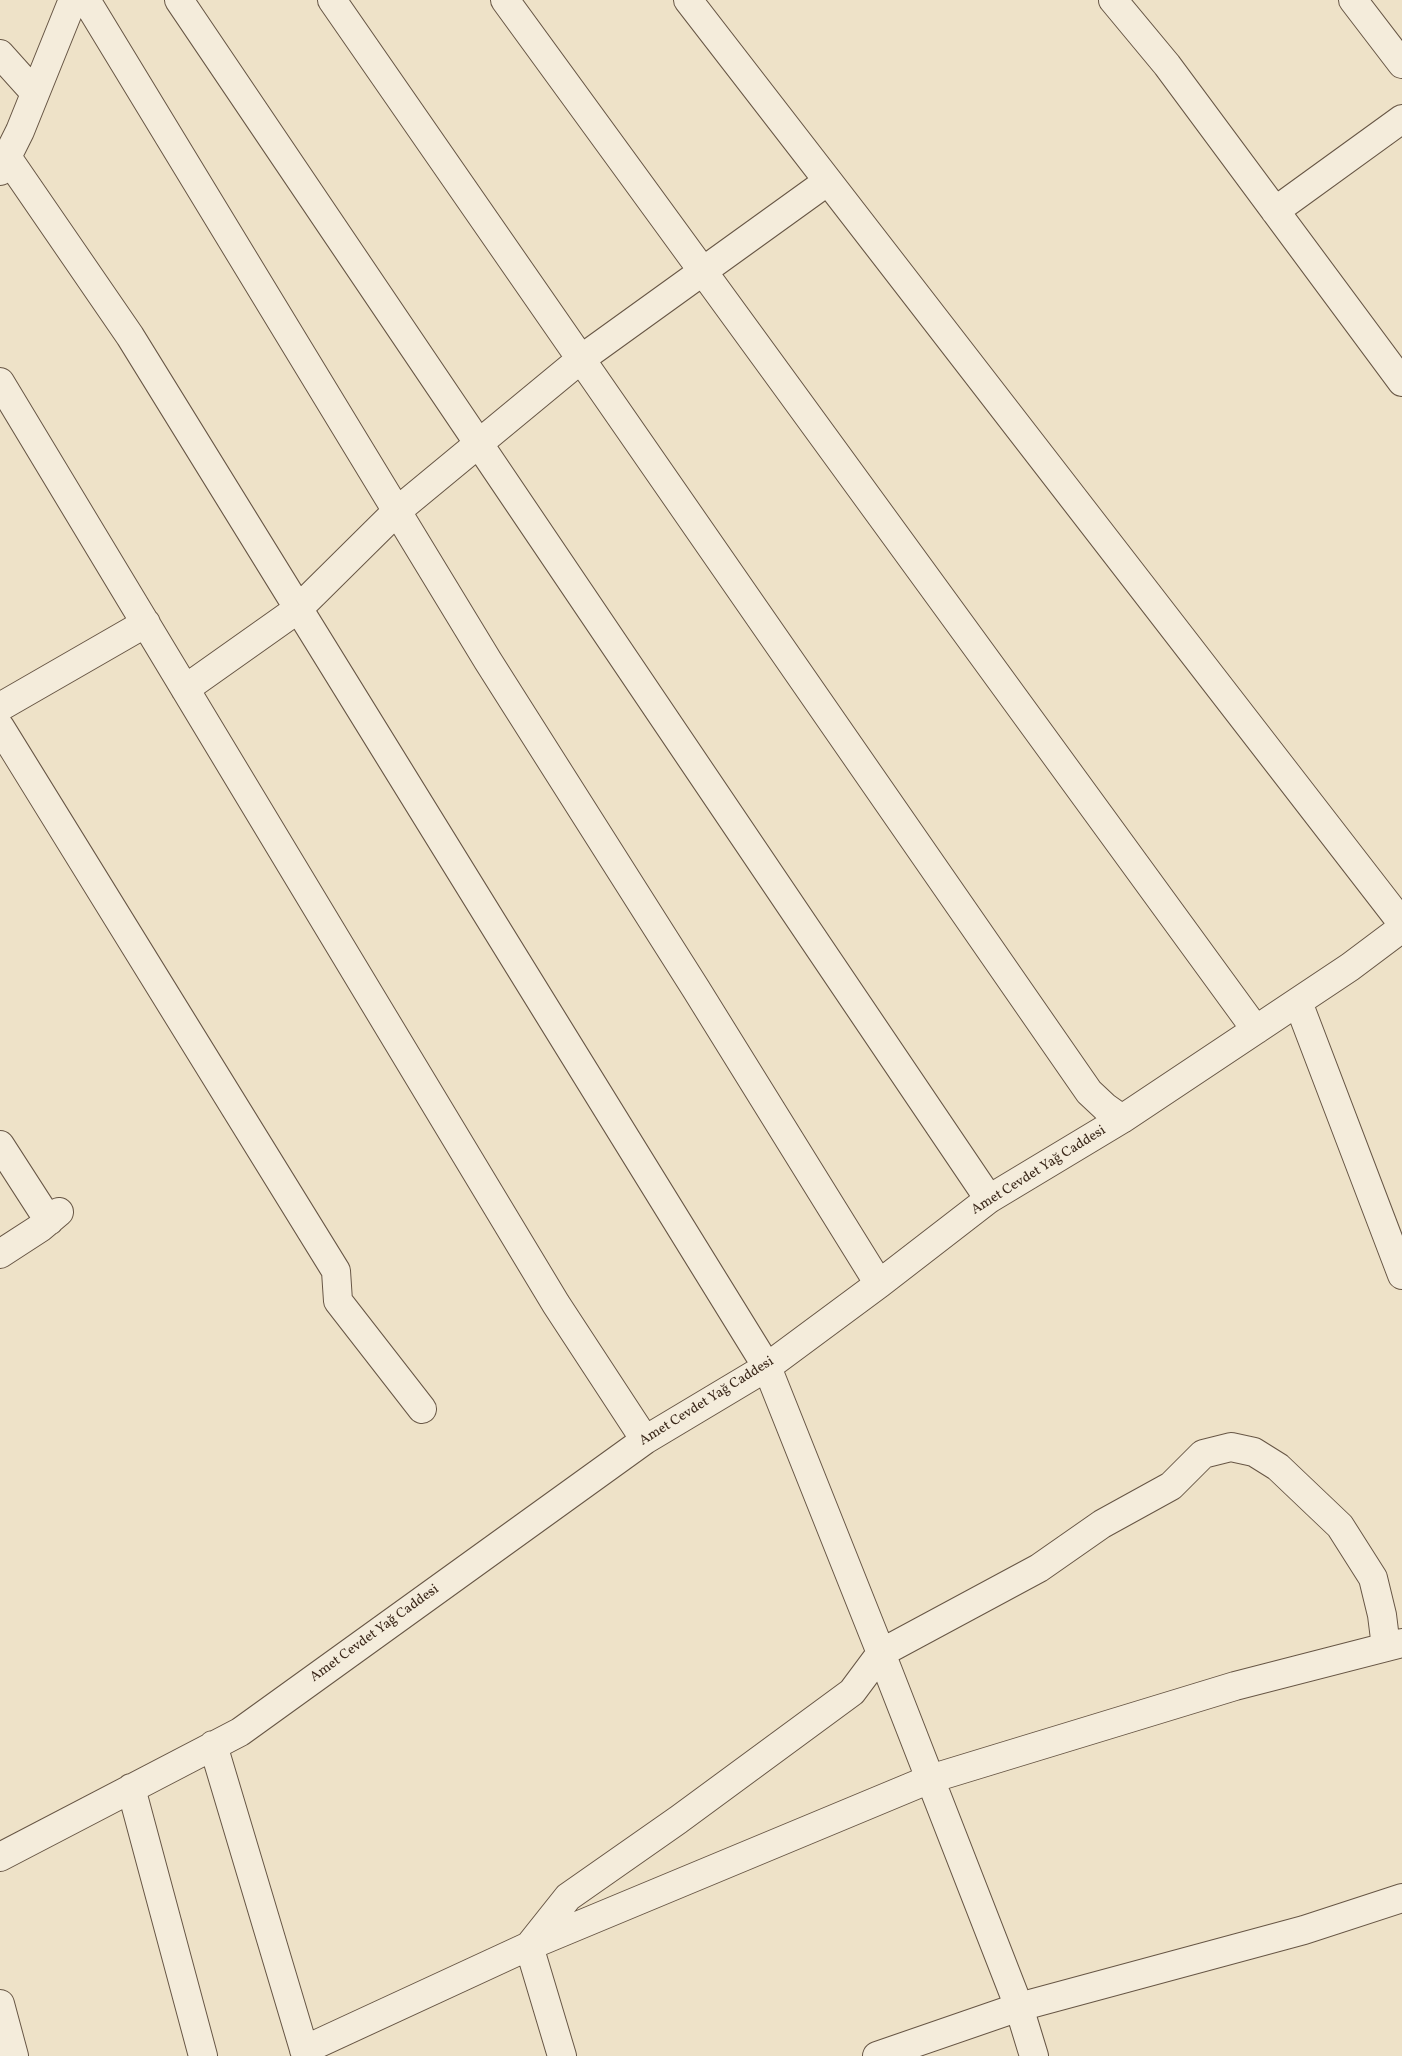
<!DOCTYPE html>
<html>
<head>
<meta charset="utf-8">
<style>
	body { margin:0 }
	canvas { display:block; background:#eee2c8 }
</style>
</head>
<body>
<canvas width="1402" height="2056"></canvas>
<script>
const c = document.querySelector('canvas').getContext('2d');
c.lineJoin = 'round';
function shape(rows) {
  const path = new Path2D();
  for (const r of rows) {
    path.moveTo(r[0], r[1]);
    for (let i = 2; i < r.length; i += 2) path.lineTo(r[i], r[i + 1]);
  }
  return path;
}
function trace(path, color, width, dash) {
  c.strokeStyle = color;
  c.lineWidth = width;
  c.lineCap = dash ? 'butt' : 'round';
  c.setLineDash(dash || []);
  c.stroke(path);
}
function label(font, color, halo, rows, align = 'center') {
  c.font = font + ' Vollkorn,serif';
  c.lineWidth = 4;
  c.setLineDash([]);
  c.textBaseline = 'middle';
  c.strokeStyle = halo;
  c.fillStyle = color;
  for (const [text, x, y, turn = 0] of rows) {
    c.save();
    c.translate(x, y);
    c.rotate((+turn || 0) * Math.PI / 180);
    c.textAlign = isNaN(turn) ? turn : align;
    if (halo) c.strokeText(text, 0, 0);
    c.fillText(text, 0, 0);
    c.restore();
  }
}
const minor = shape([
	[86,0,488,661,696,989,879,1284],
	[179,0,989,1199],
	[332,0,1089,1092,1105,1107,1122,1119],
	[505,0,1256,1030],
	[688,0,1402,923],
	[1113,0,1167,65,1402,382],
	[1353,0,1402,64],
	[0,54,35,93],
	[7,157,130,336,767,1367,881,1653,1019,2007,1034,2056],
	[0,171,20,131,70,7,76,0],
	[1275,211,1402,119],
	[0,382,556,1304,645,1440],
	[185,689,298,609,397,511,581,359,828,181],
	[0,707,146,623],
	[0,727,336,1271,338,1301,422,1409],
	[1298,1002,1402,1275],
	[0,1145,49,1221],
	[0,1254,40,1228,59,1212],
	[213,1745,306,2056],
	[131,1788,203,2056],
	[0,1857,240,1732,645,1440,767,1367,879,1284,989,1199,1122,1119,1350,967,1402,928],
	[0,2004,14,2056],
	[304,2050,529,1946,930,1779,1235,1686,1402,1643],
	[562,2056,529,1946,568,1897,678,1820,852,1692,881,1653,1039,1568,1102,1524,1171,1486,1203,1454,1231,1447,1254,1452,1278,1467,1340,1526,1373,1578,1382,1615,1386,1647],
	[877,2056,1019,2007,1304,1930,1402,1898]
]);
trace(minor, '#675645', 30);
trace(minor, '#f4ecdb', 28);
label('14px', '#3a2719', '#f4ecdb', [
	["Amet Cevdet Yağ Caddesi",1039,1171,-32],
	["Amet Cevdet Yağ Caddesi",707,1402,-32],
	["Amet Cevdet Yağ Caddesi",375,1634,-36]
]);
</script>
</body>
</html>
